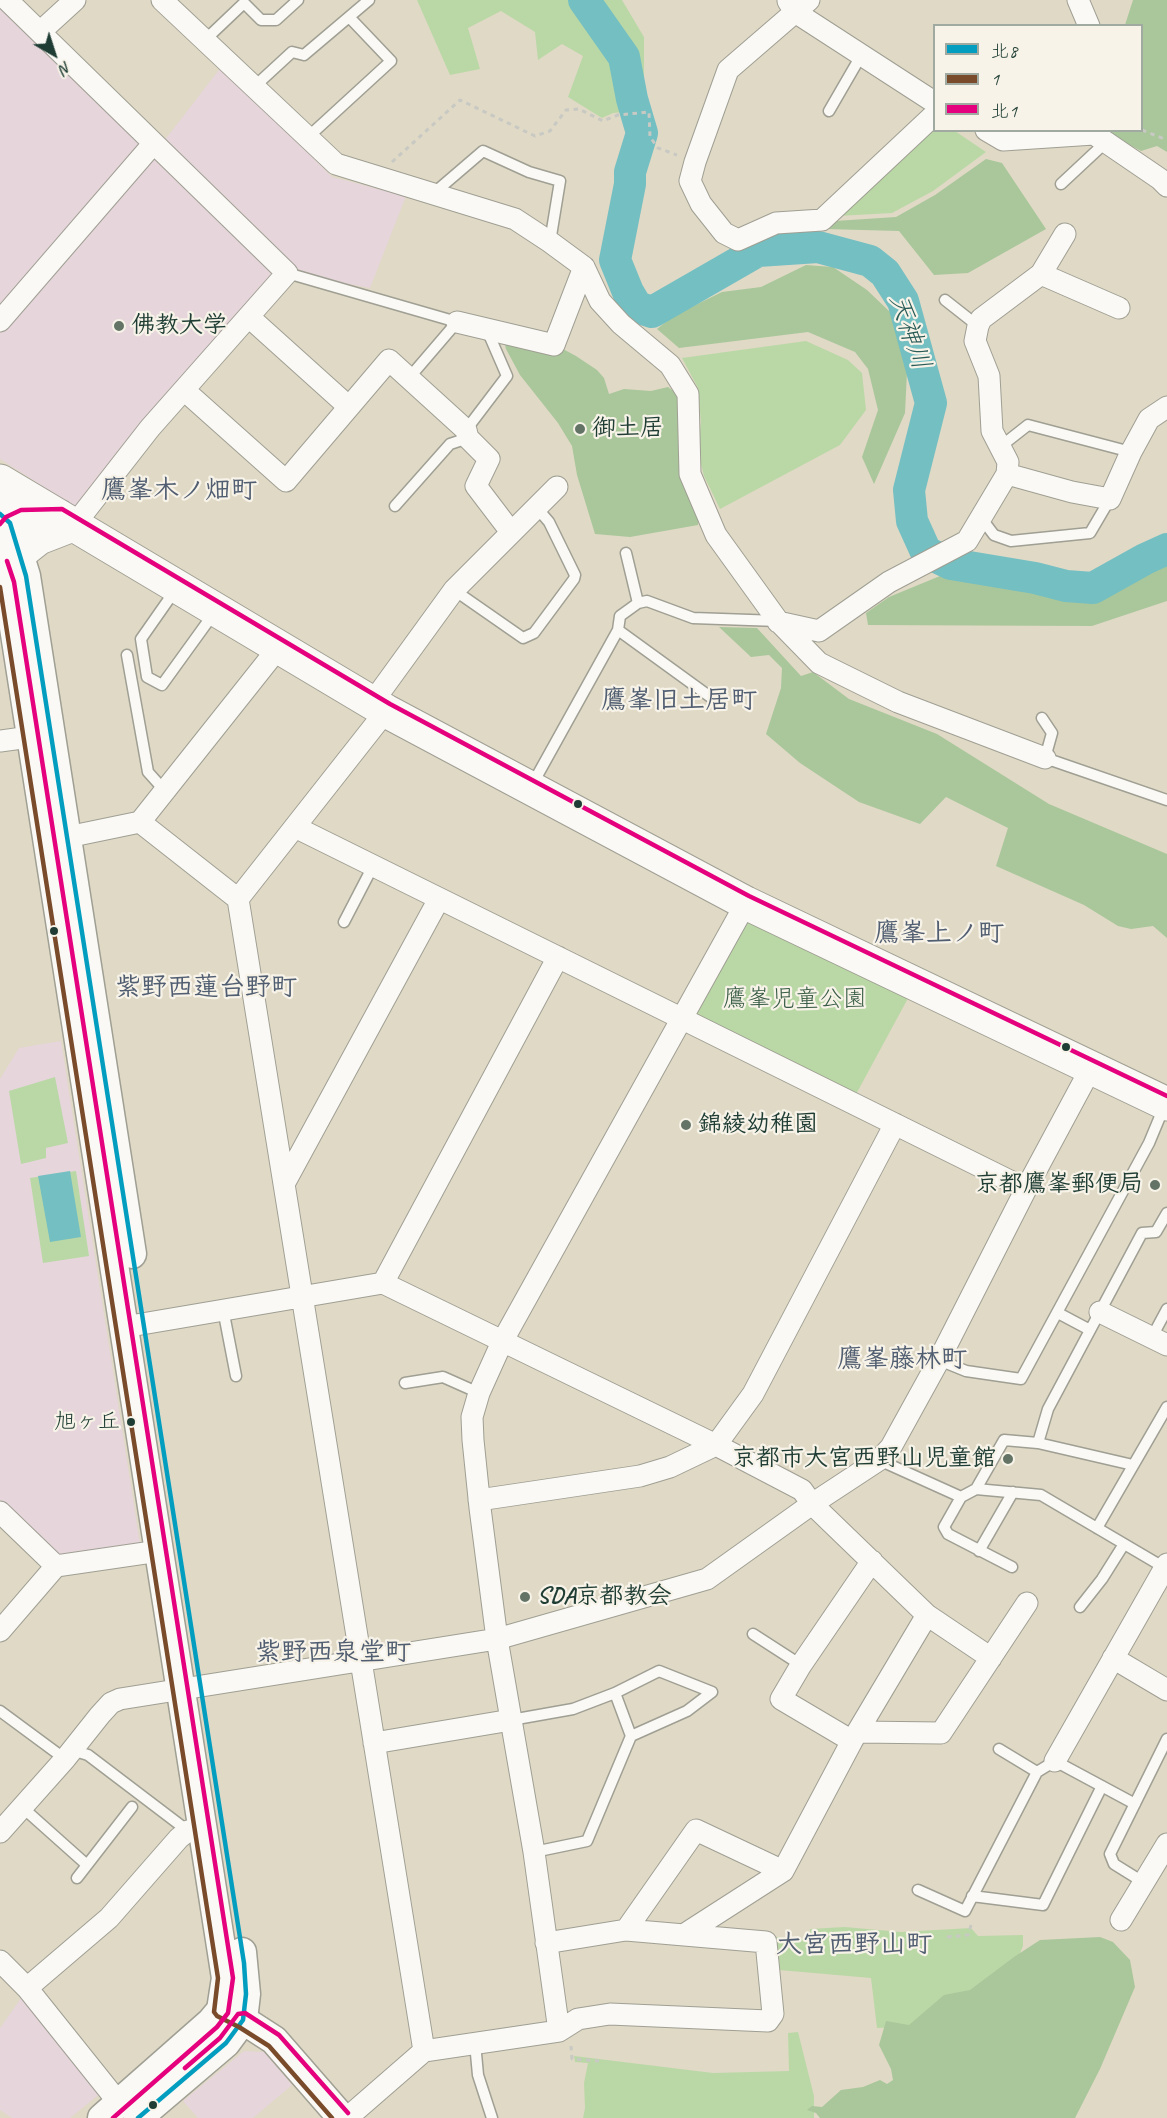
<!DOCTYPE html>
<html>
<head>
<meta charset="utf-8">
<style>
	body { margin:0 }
	#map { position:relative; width:1167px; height:2118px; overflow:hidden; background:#e0d9c6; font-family:Caveat,"Klee One",sans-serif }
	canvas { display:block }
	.legend { position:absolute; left:933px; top:24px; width:210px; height:108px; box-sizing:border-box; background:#f7f3e8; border:2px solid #a1aaa0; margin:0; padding:8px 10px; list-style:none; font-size:18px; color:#1f3d34 }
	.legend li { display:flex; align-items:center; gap:12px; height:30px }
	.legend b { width:30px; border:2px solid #a1aaa0 }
	.north { position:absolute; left:24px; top:24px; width:60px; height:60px; -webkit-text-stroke:4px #f7f3e8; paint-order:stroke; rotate:141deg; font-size:16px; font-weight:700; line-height:24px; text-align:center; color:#1f3d34 }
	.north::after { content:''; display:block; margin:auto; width:21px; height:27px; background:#1f3d34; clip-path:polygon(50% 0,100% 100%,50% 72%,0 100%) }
</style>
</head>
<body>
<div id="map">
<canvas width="1167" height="2118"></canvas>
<ul class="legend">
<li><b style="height:8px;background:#039ebf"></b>北8</li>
<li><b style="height:8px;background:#7a4b2a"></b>1</li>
<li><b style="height:8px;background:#e5007d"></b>北1</li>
</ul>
<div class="north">N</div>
</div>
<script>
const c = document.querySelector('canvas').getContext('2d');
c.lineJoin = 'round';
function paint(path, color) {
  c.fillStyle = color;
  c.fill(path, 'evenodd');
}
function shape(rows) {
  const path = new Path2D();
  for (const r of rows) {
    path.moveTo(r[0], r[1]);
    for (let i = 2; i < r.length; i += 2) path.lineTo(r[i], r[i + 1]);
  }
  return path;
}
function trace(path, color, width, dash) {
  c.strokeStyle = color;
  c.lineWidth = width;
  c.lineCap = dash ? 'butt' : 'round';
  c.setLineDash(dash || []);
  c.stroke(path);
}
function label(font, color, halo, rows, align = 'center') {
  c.font = font + ' Caveat,"Klee One",sans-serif';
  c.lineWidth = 4.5;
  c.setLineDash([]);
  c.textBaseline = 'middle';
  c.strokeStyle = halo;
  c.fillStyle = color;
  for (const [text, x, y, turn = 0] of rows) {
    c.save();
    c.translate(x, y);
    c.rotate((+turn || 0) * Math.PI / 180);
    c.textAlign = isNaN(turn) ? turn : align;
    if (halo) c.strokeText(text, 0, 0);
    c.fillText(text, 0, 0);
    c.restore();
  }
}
paint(shape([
	[0,0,143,140,0,307],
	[222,66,332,177,406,196,370,288,295,274,161,145],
	[154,152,283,272,81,511,0,459,0,333,8,320],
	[61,1041,141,1550,51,1556,0,1500,0,1079,19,1048],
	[22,1997,101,2093,70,2118,12,2118,0,2110,0,2028],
	[244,2051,264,2052,292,2085,253,2118,198,2118,183,2101]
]), '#e6d5db');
paint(shape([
	[417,0,622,0,644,37,644,110,613,113,602,118,568,97,583,56,562,44,538,60,535,32,501,11,468,28,480,69,450,75],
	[934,127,934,130,955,131,986,152,933,191,892,213,838,216],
	[806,341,848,360,862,373,866,410,840,445,720,509,704,476,698,452,701,422,698,388,682,358],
	[747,919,913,989,854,1098,695,1016],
	[55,1077,68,1143,46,1148,46,1158,21,1164,9,1091],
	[76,1171,89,1256,43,1263,30,1178],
	[845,1927,901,1932,971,1928,978,1936,1023,1935,1023,1946,1016,1963,934,2026,877,2028,871,1978,779,1970,775,1937,810,1939,810,1929],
	[798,2032,814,2096,814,2118,583,2118,585,2108,584,2083,588,2063,575,2062,574,2056,713,2073,789,2071,788,2033]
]), '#bad8a6');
paint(shape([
	[1133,0,1167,0,1167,152,1157,146,1141,151,1104,131,1142,130,1142,26,1125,25],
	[986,159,1002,163,1046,229,968,273,934,275,899,231,825,229,835,221,896,217,935,195],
	[806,265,833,267,867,290,890,312,908,351,905,413,874,484,862,457,878,410,868,369,855,352,808,332,679,348,657,329,673,316,722,292,761,287],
	[503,336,561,348,576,356,597,370,604,378,609,394,624,389,651,391,668,387,680,396,698,506,698,525,630,537,595,534,577,475,572,446,558,423,520,375,506,349],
	[1167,559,1167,601,1092,626,868,625,866,613,889,597,940,576,958,579,987,579,1090,593],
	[719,627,757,628,801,676,813,672,849,699,937,734,1049,804,1167,854,1167,938,1153,926,1131,929,1118,926,1084,905,996,866,1008,828,946,797,920,824,859,802,800,763,766,734,781,688,782,668,769,655,751,657],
	[1100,1937,1113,1942,1130,1960,1135,1987,1100,2069,1075,2118,820,2118,816,2113,807,2110,812,2106,822,2107,841,2090,863,2087,880,2080,887,2084,893,2080,891,2069,879,2045,886,2021,909,2025,944,1995,970,1990,1014,1957,1040,1940]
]), '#a9c79b');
paint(shape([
	[70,1171,81,1237,50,1242,38,1176]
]), '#74bfc2');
trace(shape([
	[584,0,624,57,632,99,642,133,630,172,630,184,615,260,628,292,637,307,652,312,758,251,818,247,870,261,885,273,903,301,931,403,909,490,912,521,926,552,951,564,1035,578,1066,586,1093,588,1145,559,1167,549]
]), '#74bfc2', 32);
const lane = shape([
	[204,41,244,3,261,20,276,20,298,0],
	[254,87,292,52,304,55,369,0],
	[829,111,862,54],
	[307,138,391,61,350,18],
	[1061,184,1106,142],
	[434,193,483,151,529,172,560,181,550,242],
	[287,273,457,322,409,378],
	[945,300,978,326],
	[466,430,507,376,487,330],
	[1000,447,1028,425,1131,452],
	[395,506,450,444,468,438],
	[982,519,994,535,1011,541,1090,533,1110,499],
	[626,553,638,603],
	[176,589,141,639,147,677,162,685,214,613],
	[454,590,523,638,534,633,574,579,575,575,549,522,537,508],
	[618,630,720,704],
	[127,655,148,772,165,791],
	[1042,718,1052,733,1045,758,1167,800],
	[532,785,618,630,620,616,638,603,647,601,693,618,778,621],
	[344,922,373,866],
	[223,1309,236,1376],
	[1058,1313,1090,1330],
	[1152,1337,1167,1309],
	[939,1360,966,1371,1021,1379,1149,1143,1164,1107],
	[405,1383,443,1377,479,1393],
	[1038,1443,1048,1409,1142,1233,1156,1232,1167,1213],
	[879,1460,961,1497,976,1489,1041,1495,1165,1568],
	[976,1489,1004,1440,1038,1443,1133,1465],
	[961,1497,944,1527,948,1534,1012,1567],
	[1097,1528,1167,1407],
	[979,1551,1013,1492],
	[1080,1607,1102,1579,1124,1544],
	[753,1634,801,1665],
	[615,1693,631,1736],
	[0,1711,65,1759],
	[511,1720,573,1709,615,1693,659,1671,712,1692,687,1711,631,1736,587,1841,534,1852],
	[999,1749,1037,1772],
	[72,1750,88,1755,188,1831],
	[22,1807,87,1865],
	[77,1878,132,1807],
	[1143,1882,1114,1864,1110,1854,1167,1739],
	[918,1890,965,1911,1037,1772,1055,1761,1135,1804],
	[972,1896,1043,1905,1102,1786],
	[475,2043,478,2075,492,2118]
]);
const street = shape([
	[7,0,287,273,150,428,75,524],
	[162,0,336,164,515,219,550,242,584,267],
	[809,0,728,70,695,162,690,181,701,204,724,233,738,240,776,223,822,220,934,115],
	[1078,0,1089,26],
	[788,1,795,12,934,102],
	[40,32,75,0],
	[986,130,1003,140,1094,134,1160,179,1167,186],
	[1041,274,1119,308],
	[249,317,349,407],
	[0,321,153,144],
	[457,322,554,345,584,267,600,301,621,324,670,365,688,394,690,474,716,535,778,621,819,663,898,702,1045,758],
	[184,390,286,481,389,360,466,430,468,438,489,459,476,486,511,532],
	[1007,474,1008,462,992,431,989,376,975,341,978,326,981,319,1041,274,1065,234],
	[778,622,819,631,889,582,967,541,1007,474,1072,492,1110,499,1131,452,1149,419,1167,407],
	[279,647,140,822,238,899,424,2051],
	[372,703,454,590,557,487],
	[0,741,44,735],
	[295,827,1026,1189],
	[53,840,140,822],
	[238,899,386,711],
	[284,1184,439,899],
	[383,1283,558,957],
	[1100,1312,1167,1345],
	[124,1327,383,1283,716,1445,802,1490,812,1504,927,1615,991,1658],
	[479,1500,640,1476,670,1467,716,1445,753,1394,895,1124],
	[0,1512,56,1566],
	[0,1631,56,1566,159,1551],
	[1113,1658,1167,1690],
	[858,1732,941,1733,1027,1603],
	[852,1741,781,1699,801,1665,872,1561],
	[374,1743,511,1720],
	[1055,1761,1167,1564],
	[0,1832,65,1759,100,1715,111,1703,120,1699,497,1639,707,1579,812,1504,879,1460,891,1447,939,1360,1026,1189,1091,1068],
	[1121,1920,1167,1844],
	[626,1930,696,1830,783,1871],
	[685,1934,783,1871,852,1741,927,1615],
	[0,1961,27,1988,119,2103],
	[27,1988,109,1918,179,1838,188,1831,203,1828],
	[559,2031,534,1852,497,1639,480,1508,473,1440,472,1417,479,1393,502,1342,746,903],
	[347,2118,424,2051,559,2031,578,2019,610,2014,768,2021,773,2014,766,1942,626,1930,546,1943]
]);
const secondary = shape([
	[13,534,26,576,132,1254],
	[0,563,7,583,226,1978,221,2010,211,2022,102,2118],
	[242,1952,246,1994,243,2020],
	[226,2012,243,2020,274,2040,342,2118],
	[138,2118,226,2043,243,2020]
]);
const primary = shape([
	[0,481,386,711,746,903,1167,1104],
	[0,514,10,523,34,516,59,516],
	[0,550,20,553,39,538,75,524]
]);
trace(lane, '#9f9f93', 13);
trace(street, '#9f9f93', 23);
trace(secondary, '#9f9f93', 31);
trace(primary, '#9f9f93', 35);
trace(shape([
	[1142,130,1167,140],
	[392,162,460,100,535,136,550,131,566,110,579,109,603,121,618,115,649,112,650,137,658,148,677,155],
	[947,1937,968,1935,972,1922],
	[571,2046,572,2059,599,2061]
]), '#c8c9c3', 3, [4.5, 4.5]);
trace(lane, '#faf9f6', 10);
trace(street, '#faf9f6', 21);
trace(secondary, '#faf9f6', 28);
trace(primary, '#faf9f6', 33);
trace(shape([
	[0,514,10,523,26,576,244,1963,246,1994,243,2020,226,2043,138,2118]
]), '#039ebf', 4.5);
trace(shape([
	[0,587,218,1978,214,2012,217,2016,239,2027,269,2046,332,2118]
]), '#7a4b2a', 4.5);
trace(shape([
	[0,524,6,517,21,510,62,509,390,704,749,896,1167,1096],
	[7,561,14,582,233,1978,228,2013,217,2027,113,2118],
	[185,2068,220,2038,238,2014,245,2013,279,2035,348,2113]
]), '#e5007d', 4.5);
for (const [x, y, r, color] of [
	[119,326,6,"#637467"],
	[580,429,6,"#637467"],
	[578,804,5,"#1f3d34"],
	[54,931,5,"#1f3d34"],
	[1066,1047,5,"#1f3d34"],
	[686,1125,6,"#637467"],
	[1155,1185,6,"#637467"],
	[131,1422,5,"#1f3d34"],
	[1008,1459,6,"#637467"],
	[525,1597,6,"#637467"],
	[153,2105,5,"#1f3d34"]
]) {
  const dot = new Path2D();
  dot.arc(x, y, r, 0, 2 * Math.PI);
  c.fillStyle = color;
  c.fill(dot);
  trace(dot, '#f7f3e8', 2);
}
label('22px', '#1f3d34', '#f7f3e8', [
	["旭ヶ丘",120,1422]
], 'right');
label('bold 24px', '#1f3d34', '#f7f3e8', [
	["佛教大学",131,326],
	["御土居",592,429],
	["錦綾幼稚園",698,1125],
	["京都鷹峯郵便局",1143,1185,"right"],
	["京都市大宮西野山児童館",996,1459,"right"],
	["SDA京都教会",537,1597]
], 'left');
label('24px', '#385c46', '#f7f3e8', [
	["鷹峯児童公園",795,1000]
]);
label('italic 26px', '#295b57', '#f7f3e8', [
	["天神川",909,332,71]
]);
label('bold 26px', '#515e71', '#f7f3e8', [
	["鷹峯木ノ畑町",179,491],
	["鷹峯旧土居町",679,701],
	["鷹峯上ノ町",939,934],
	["紫野西蓮台野町",206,988],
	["鷹峯藤林町",902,1360],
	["紫野西泉堂町",333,1653],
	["大宮西野山町",854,1945]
]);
</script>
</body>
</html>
